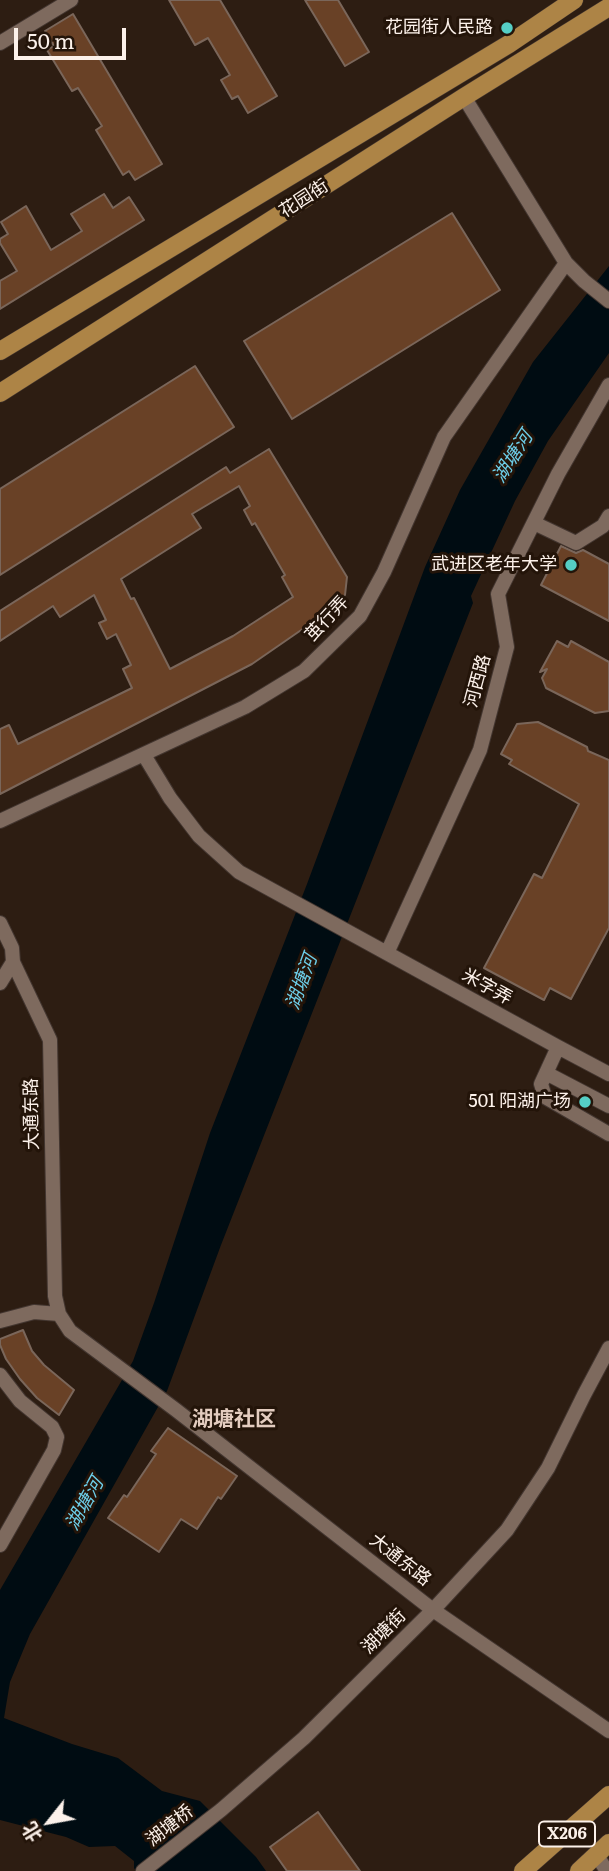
<!DOCTYPE html>
<html>
<head>
<meta charset="utf-8">
<style>
	body { margin:0 }
	#map { position:relative; width:609px; height:1871px; overflow:hidden; background:#2d1d12; font-family:Literata,"Noto Sans SC",serif }
	canvas { display:block }
	.north { position:absolute; left:14px; top:1787px; width:70px; height:70px; -webkit-text-stroke:5px #231409; paint-order:stroke; rotate:239deg; font-size:19px; font-weight:700; line-height:28px; text-align:center; color:#fcf1ea }
	.north::after { content:''; display:block; margin:auto; width:24px; height:32px; background:#fcf1ea; clip-path:polygon(50% 0,100% 100%,50% 72%,0 100%) }
	.scale { position:absolute; left:14px; top:28px; width:112px; height:32px; box-sizing:border-box; border:4px solid #fcf1ea; border-top:0; padding-left:9px; font-size:21px; line-height:24px; white-space:nowrap; color:#fcf1ea; -webkit-text-stroke:5px #231409; paint-order:stroke }
</style>
</head>
<body>
<div id="map">
<canvas width="609" height="1871"></canvas>
<div class="north">北</div>
<div class="scale">50 m</div>
</div>
<script>
const c = document.querySelector('canvas').getContext('2d');
c.lineJoin = 'round';
function paint(path, color) {
  c.fillStyle = color;
  c.fill(path, 'evenodd');
}
function shape(rows) {
  const path = new Path2D();
  for (const r of rows) {
    path.moveTo(r[0], r[1]);
    for (let i = 2; i < r.length; i += 2) path.lineTo(r[i], r[i + 1]);
  }
  return path;
}
function trace(path, color, width, dash) {
  c.strokeStyle = color;
  c.lineWidth = width;
  c.lineCap = dash ? 'butt' : 'round';
  c.setLineDash(dash || []);
  c.stroke(path);
}
function label(font, color, halo, rows, align = 'center') {
  c.font = font + ' Literata,"Noto Sans SC",serif';
  c.lineWidth = 6;
  c.setLineDash([]);
  c.textBaseline = 'middle';
  c.strokeStyle = halo;
  c.fillStyle = color;
  for (const [text, x, y, turn = 0] of rows) {
    c.save();
    c.translate(x, y);
    c.rotate((+turn || 0) * Math.PI / 180);
    c.textAlign = isNaN(turn) ? turn : align;
    if (halo) c.strokeText(text, 0, 0);
    c.fillText(text, 0, 0);
    c.restore();
  }
}
paint(shape([
	[609,266,609,353,548,441,515,501,471,596,473,603,221,1245,167,1391,30,1634,10,1682,4,1718,72,1744,118,1758,162,1791,200,1801,256,1857,266,1871,136,1871,134,1868,134,1861,115,1846,89,1847,66,1837,0,1820,0,1590,133,1361,154,1303,210,1133,307,884,425,567,460,490,533,362]
]), '#000c12');
const building = shape([
	[169,0,220,0,277,96,248,113,238,96,232,99,221,80,230,75,208,38,195,45,169,0],
	[305,0,338,0,369,52,345,66,305,0],
	[73,14,162,164,135,180,129,171,123,175,96,130,102,126,78,88,72,91,47,50,54,46,45,31,73,14],
	[104,194,113,208,129,197,144,220,0,309,0,281,17,271,0,243,0,239,8,234,1,222,26,206,51,250,82,231,71,214,104,194],
	[452,213,500,290,292,419,244,341,452,213],
	[195,366,234,427,0,575,0,489,195,366],
	[269,449,347,577,345,595,307,626,252,664,0,794,0,729,9,725,18,744,132,688,123,669,131,665,116,634,107,639,99,623,106,620,94,595,60,617,53,606,0,641,0,611,226,467,230,473,269,449],
	[239,486,250,506,244,510,252,525,255,523,285,575,282,577,293,597,233,636,170,669,134,598,131,599,121,579,201,528,192,514,239,486],
	[561,546,576,553,583,550,609,564,609,621,541,585,561,546],
	[557,641,568,647,571,641,609,662,609,711,595,713,546,688,542,678,547,669,540,672,557,641],
	[538,722,587,747,588,751,609,760,609,928,571,999,550,988,544,1000,484,968,534,874,542,878,579,804,509,764,512,760,501,754,517,724,538,722],
	[23,1330,32,1351,44,1365,74,1390,59,1415,37,1398,20,1379,6,1359,0,1345,0,1339,23,1330],
	[168,1428,237,1476,221,1499,218,1497,197,1529,181,1519,159,1552,108,1518,124,1495,127,1497,156,1454,151,1451,168,1428],
	[318,1812,360,1871,287,1871,270,1847,318,1812]
]);
paint(building, '#694126');
trace(building, '#7a665a', 2);
const minor = shape([
	[0,43,71,0],
	[464,97,566,263,584,281,609,301],
	[534,523,576,543,603,526,609,516],
	[144,755,170,798,199,836,239,872,558,1047,609,1074],
	[0,821,245,707,304,671,360,616,384,572,444,437,566,263],
	[0,923,12,948,13,962,50,1040,55,1296,59,1314,70,1331,176,1410,433,1610,609,1731],
	[387,953,480,750,507,647,498,594,558,474,609,385],
	[0,983,13,962],
	[558,1047,541,1084,545,1097,609,1134],
	[546,1073,609,1106],
	[0,1321,34,1312,59,1314],
	[0,1375,20,1401,52,1427,57,1437,54,1450,0,1545],
	[597,1856,607,1871],
	[143,1871,221,1810,304,1738,433,1610,507,1530,548,1468,584,1395,609,1348]
]);
const major = shape([
	[0,351,509,44,574,0],
	[0,393,464,97,609,7],
	[523,1871,609,1795],
	[579,1871,609,1843]
]);
trace(minor, '#433630', 16);
trace(major, '#433630', 19);
trace(minor, '#7e6a5e', 14);
trace(major, '#ad8446', 18);
for (const [x, y, r, color] of [
	[507,28,7,"#55cec5"],
	[571,565,7,"#55cec5"],
	[585,1102,7,"#55cec5"]
]) {
  const dot = new Path2D();
  dot.arc(x, y, r, 0, 2 * Math.PI);
  c.fillStyle = color;
  c.fill(dot);
  trace(dot, '#231409', 2.5);
}
for (const [x, y, w] of [
	[567,1834,56]
]) {
  const box = new Path2D();
  box.roundRect(x - w / 2, y - 12.5, w, 25, 5);
  c.fillStyle = '#231409';
  c.fill(box);
  trace(box, '#fcf1ea', 2);
}
label('bold 16px', '#fcf1ea', null, [
	["X206",567,1834]
]);
label('18px', '#fcf1ea', '#231409', [
	["花园街人民路",493,28],
	["武进区老年大学",557,565],
	["501 阳湖广场",571,1102]
], 'right');
label('18px', '#fcf1ea', '#231409', [
	["花园街",304,199,-33],
	["茧行弄",327,619,-47],
	["河西路",478,681,-75],
	["米字弄",487,987,29],
	["大通东路",32,1114,-91],
	["大通东路",400,1560,38],
	["湖塘街",384,1632,-45],
	["湖塘桥",170,1826,-38]
]);
label('italic 19px', '#6dcee9', '#231409', [
	["湖塘河",513,457,-57],
	["湖塘河",302,982,-70],
	["湖塘河",85,1504,-61]
]);
label('bold 21px', '#e3ccbf', '#231409', [
	["湖塘社区",234,1420]
]);
</script>
</body>
</html>
